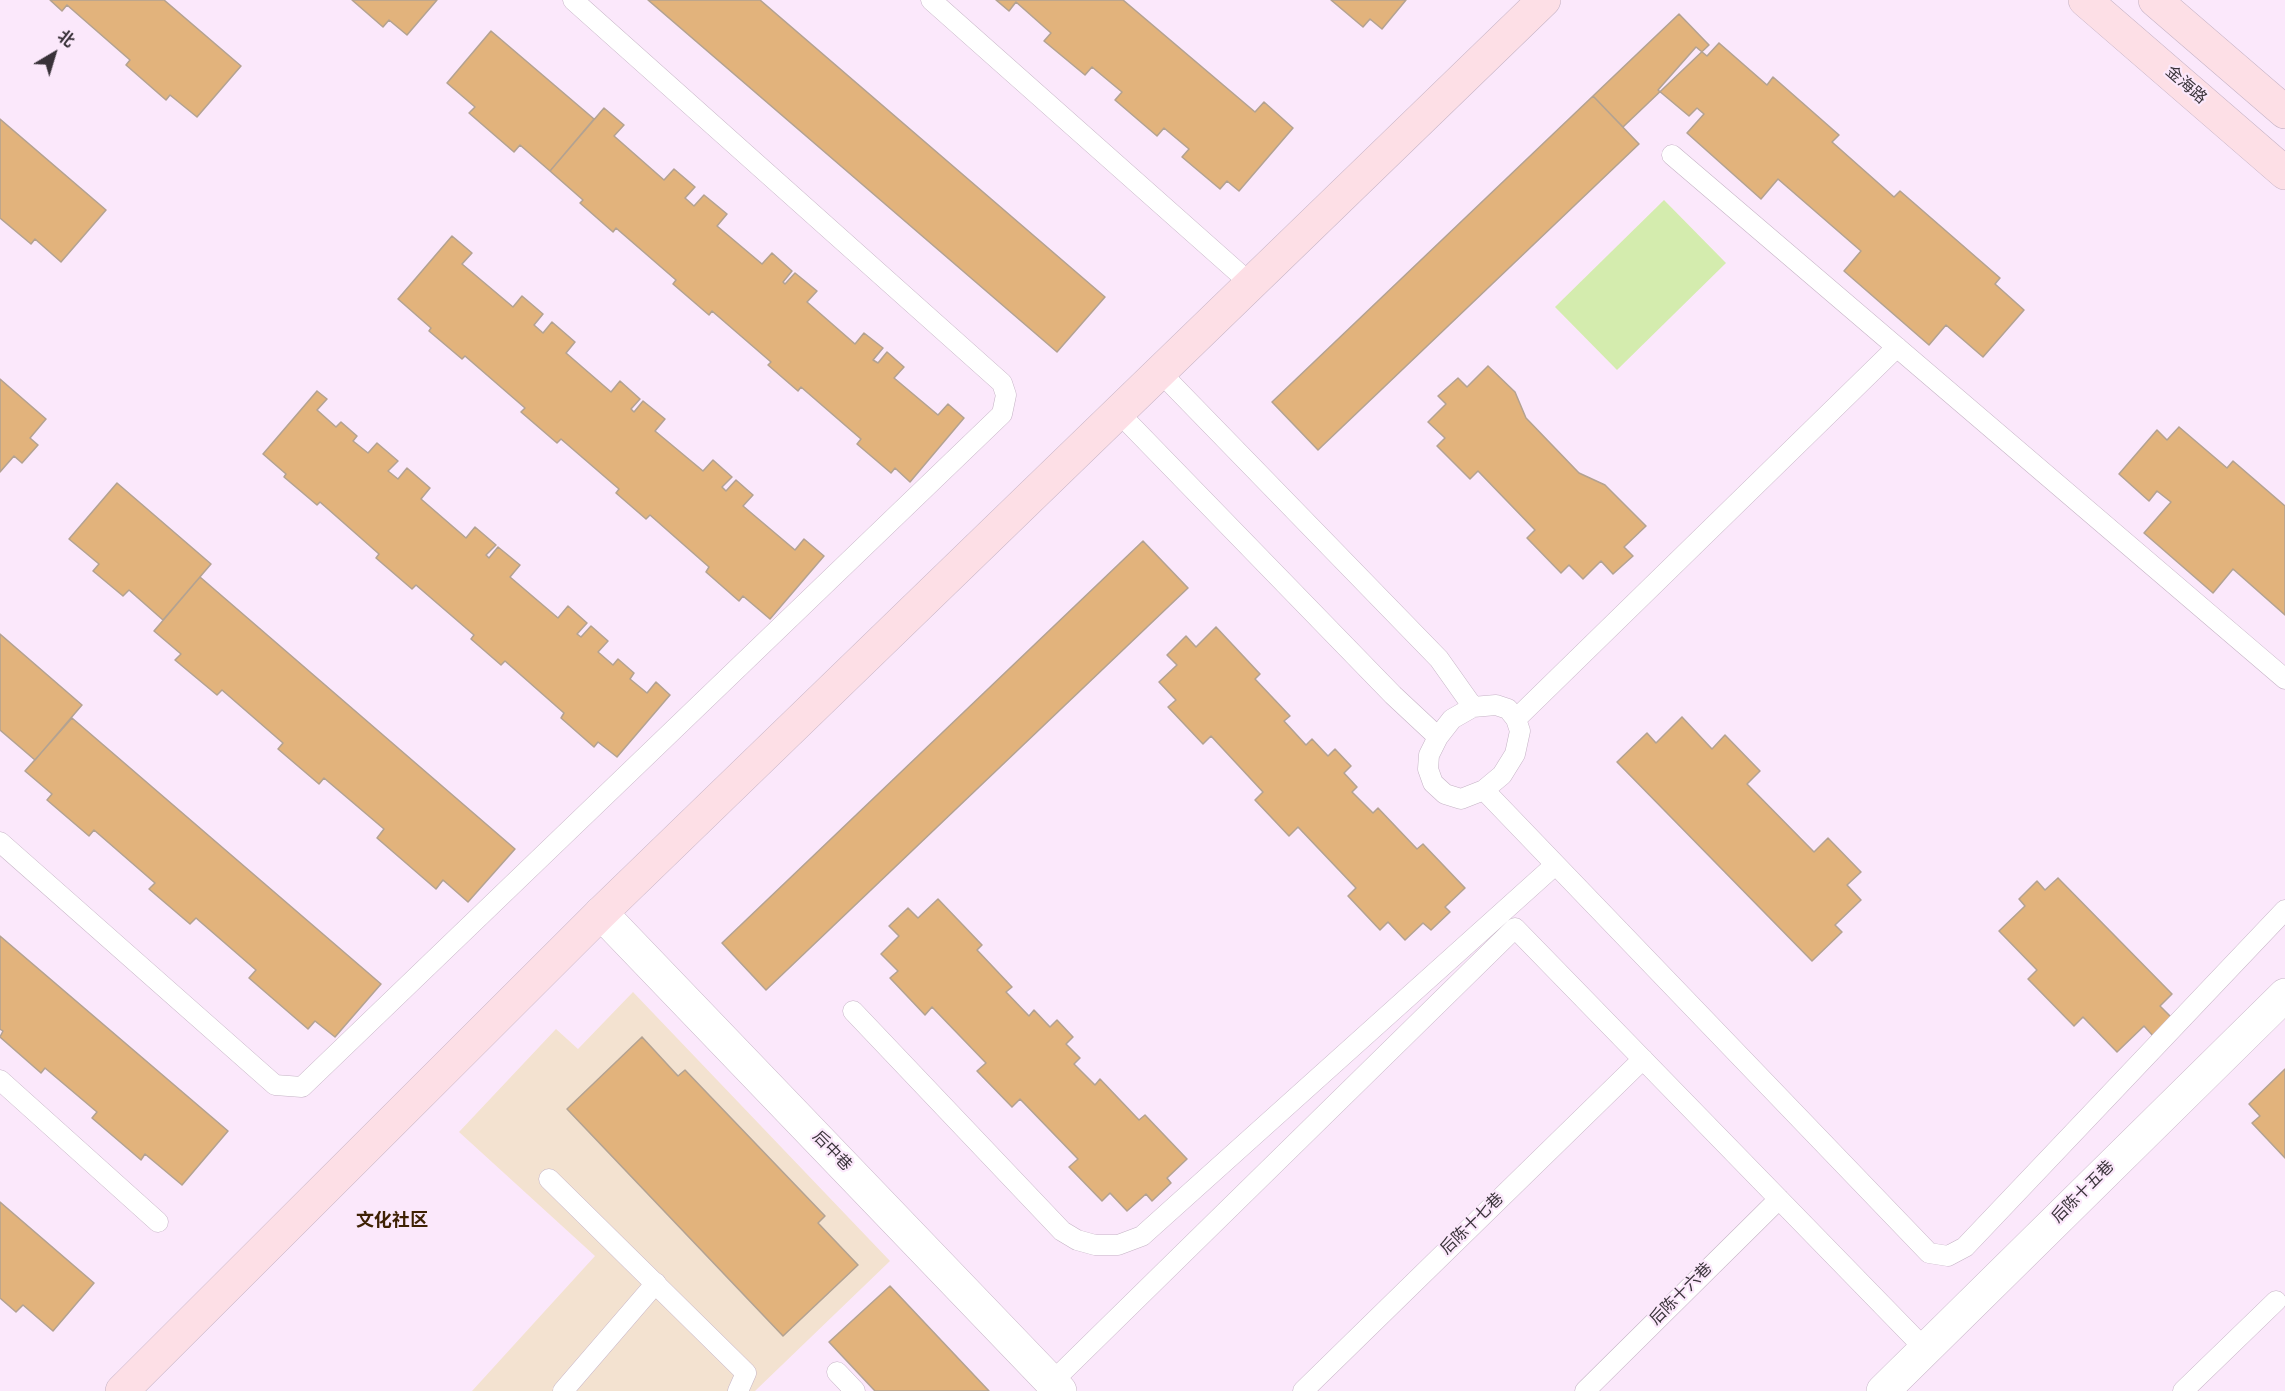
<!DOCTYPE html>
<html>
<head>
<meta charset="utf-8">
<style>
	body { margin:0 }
	#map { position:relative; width:2285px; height:1391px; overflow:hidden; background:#fbe8fb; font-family:Overpass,"Noto Sans SC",sans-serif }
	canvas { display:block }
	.north { position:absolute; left:24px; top:24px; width:60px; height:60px; -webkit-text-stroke:4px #fbe8fb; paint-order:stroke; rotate:38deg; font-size:16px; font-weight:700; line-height:24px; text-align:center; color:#393239 }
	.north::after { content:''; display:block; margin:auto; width:21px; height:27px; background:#393239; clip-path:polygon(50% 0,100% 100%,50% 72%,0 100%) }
</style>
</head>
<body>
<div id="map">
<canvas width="2285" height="1391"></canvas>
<div class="north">北</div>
</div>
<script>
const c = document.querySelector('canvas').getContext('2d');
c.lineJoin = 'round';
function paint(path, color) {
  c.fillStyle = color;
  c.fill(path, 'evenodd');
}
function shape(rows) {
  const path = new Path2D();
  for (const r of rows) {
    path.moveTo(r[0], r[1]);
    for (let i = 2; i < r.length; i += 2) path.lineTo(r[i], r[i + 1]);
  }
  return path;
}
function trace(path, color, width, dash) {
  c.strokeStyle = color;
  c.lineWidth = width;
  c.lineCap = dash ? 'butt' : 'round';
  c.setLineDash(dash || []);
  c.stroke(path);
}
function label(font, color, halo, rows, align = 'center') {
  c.font = font + ' Overpass,"Noto Sans SC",sans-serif';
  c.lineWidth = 4.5;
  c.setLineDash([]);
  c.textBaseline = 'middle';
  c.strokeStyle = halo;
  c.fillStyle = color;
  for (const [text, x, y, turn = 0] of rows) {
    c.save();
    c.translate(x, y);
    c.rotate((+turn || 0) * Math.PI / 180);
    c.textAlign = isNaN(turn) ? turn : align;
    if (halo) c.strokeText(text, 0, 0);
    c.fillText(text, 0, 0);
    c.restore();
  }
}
paint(shape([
	[633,992,890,1261,755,1391,472,1391,595,1256,459,1132,556,1029,578,1049]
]), '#f3e2d0');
paint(shape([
	[1664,200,1726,263,1617,370,1555,307]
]), '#d4ecae');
const building = shape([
	[50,0,164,0,241,66,197,117,170,95,166,100,126,65,130,60,67,5,62,11,50,0],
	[352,0,437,0,407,35,389,20,383,27,352,0],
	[648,0,760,0,1105,297,1057,352,648,0],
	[996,0,1123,0,1255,112,1264,102,1293,128,1239,191,1227,181,1220,189,1182,157,1189,149,1164,128,1157,136,1115,100,1122,92,1092,67,1085,75,1044,41,1051,33,1016,2,1009,11,996,0],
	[1331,0,1406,0,1382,29,1370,19,1363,27,1331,0],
	[1679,14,1709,45,1623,127,1593,96,1679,14],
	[491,31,594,119,550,171,520,145,514,152,469,113,475,107,447,83,491,31],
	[1719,43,1767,85,1773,77,1839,135,1832,142,1894,197,1900,191,2000,278,1995,284,2024,310,1983,357,1946,325,1929,345,1844,271,1861,251,1778,179,1761,199,1687,133,1704,114,1697,108,1689,116,1658,90,1696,47,1707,56,1719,43],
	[1593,96,1639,144,1318,450,1272,402,1593,96],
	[604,108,624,125,614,136,664,180,674,169,695,187,685,198,694,206,704,195,727,214,717,226,762,264,772,253,792,271,783,282,785,284,795,273,817,291,807,302,855,344,864,333,883,348,873,360,878,363,887,352,904,367,894,378,938,415,948,404,964,418,910,482,895,468,891,473,857,444,861,439,801,387,798,391,768,365,771,362,712,311,709,315,673,284,676,280,616,228,613,232,580,203,583,200,550,171,604,108],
	[0,119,106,210,61,262,35,239,31,244,0,218,0,119],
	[452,236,472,253,462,264,513,307,522,296,543,314,534,325,543,333,552,322,575,342,566,353,611,392,620,381,640,399,631,409,634,412,643,401,665,419,655,431,703,471,713,460,732,477,722,487,726,491,736,480,753,495,743,506,795,550,804,539,824,556,770,619,743,596,739,601,706,572,709,567,650,515,646,519,616,493,619,489,561,439,557,443,521,412,525,408,465,356,462,359,429,331,431,328,398,299,452,236],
	[1488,366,1515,392,1526,418,1579,473,1605,485,1646,526,1624,547,1633,556,1613,574,1601,561,1583,579,1569,565,1561,573,1527,538,1535,530,1478,471,1470,479,1437,446,1445,438,1428,422,1446,404,1438,396,1458,378,1467,387,1488,366],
	[0,379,46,419,30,438,38,445,22,463,14,456,0,472,0,379],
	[317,391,327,399,317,410,336,427,341,422,357,436,353,441,368,453,377,443,398,461,388,471,398,479,407,468,430,488,421,499,466,538,475,527,496,545,486,555,489,558,498,547,520,565,510,577,558,618,568,606,587,623,577,634,581,637,591,626,608,641,598,652,613,665,618,659,634,673,630,679,647,693,656,682,670,695,617,757,598,742,594,747,561,718,564,713,505,661,501,665,471,639,474,635,416,585,412,589,376,558,379,554,320,502,317,505,284,477,286,474,263,454,317,391],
	[2179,427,2227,468,2233,461,2285,506,2285,615,2233,569,2213,593,2144,533,2171,502,2157,491,2149,501,2119,474,2157,430,2167,440,2179,427],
	[117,483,211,564,163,620,129,590,123,596,93,571,99,564,69,539,117,483],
	[1143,541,1188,588,766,990,722,943,1143,541],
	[200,577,515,849,468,902,443,880,436,889,377,838,384,829,324,778,319,784,278,749,283,743,222,690,217,695,175,660,181,654,154,631,200,577],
	[1216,627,1260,674,1255,679,1290,716,1284,721,1306,745,1312,739,1328,756,1335,749,1351,766,1344,773,1357,787,1352,792,1373,813,1378,808,1417,849,1423,844,1465,888,1445,907,1450,912,1431,930,1423,923,1405,940,1388,922,1380,930,1348,896,1356,888,1298,827,1289,836,1255,800,1263,792,1211,736,1203,744,1168,707,1176,700,1159,682,1177,665,1167,655,1186,636,1196,647,1216,627],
	[0,634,82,705,35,760,0,730,0,634],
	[1682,717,1712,749,1725,735,1760,771,1747,784,1814,852,1828,838,1861,872,1847,885,1861,900,1835,925,1842,932,1812,961,1617,762,1647,733,1656,743,1682,717],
	[72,718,381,984,335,1037,315,1021,308,1029,249,978,256,970,196,918,190,924,149,889,155,883,94,830,89,836,47,800,52,794,25,771,72,718],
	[2058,878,2172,994,2160,1006,2173,1019,2154,1037,2144,1026,2117,1052,2083,1017,2074,1026,2028,979,2037,970,1999,931,2025,906,2019,899,2037,881,2045,890,2058,878],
	[938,899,982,945,977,950,1012,987,1006,992,1029,1016,1034,1010,1050,1027,1057,1020,1073,1037,1066,1044,1080,1058,1074,1064,1095,1085,1100,1079,1139,1120,1145,1115,1187,1159,1167,1178,1171,1183,1152,1201,1146,1194,1127,1211,1110,1193,1102,1201,1069,1167,1078,1159,1020,1099,1012,1107,977,1071,986,1063,932,1007,925,1015,890,978,898,971,881,954,899,936,889,926,908,908,918,918,938,899],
	[0,936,228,1131,182,1185,145,1154,141,1160,92,1118,97,1112,45,1068,41,1073,0,1037,3,1031,0,1029,0,936],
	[642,1037,678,1076,685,1070,825,1216,818,1223,858,1265,783,1336,567,1109,642,1037],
	[2285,1069,2285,1158,2252,1123,2260,1116,2249,1104,2285,1069],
	[0,1202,94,1283,53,1331,23,1305,16,1312,0,1298,0,1202],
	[890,1286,989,1391,875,1391,829,1342,890,1286]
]);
paint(building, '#e2b37c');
trace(building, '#b3a291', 1.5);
const lane = shape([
	[931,0,1251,284],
	[1672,155,2285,679],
	[1160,372,1439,659,1473,707],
	[1118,412,1393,695,1438,737],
	[1496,705,1508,709,1516,719,1520,731,1515,754,1502,775,1484,790,1461,799,1445,794,1433,783,1428,769,1429,755,1438,737,1452,719,1473,707,1496,705],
	[1516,719,1897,347],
	[1484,790,1929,1253,1948,1256,1965,1247,2285,910],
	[0,842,275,1085,302,1087,1002,414,1006,395,1002,383,573,0],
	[853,1011,1062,1231,1077,1240,1095,1245,1118,1245,1142,1236,1555,865],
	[0,1080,158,1222],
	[549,1179,746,1373,738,1391],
	[837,1372,855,1391],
	[1052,1382,1515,928,1925,1349],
	[563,1391,656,1283],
	[1303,1391,1643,1059],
	[1585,1391,1779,1199],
	[2183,1391,2276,1301]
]);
const street = shape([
	[601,913,1060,1391],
	[1883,1391,2285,995]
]);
const secondary = shape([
	[2085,0,2285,173],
	[2155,0,2285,112],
	[122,1391,601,913,1544,0]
]);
trace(lane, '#c5b3c5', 21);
trace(street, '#c5b3c5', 34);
trace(secondary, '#c5b3c5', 34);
trace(lane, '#fff', 20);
trace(street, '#fff', 33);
trace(secondary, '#fddfe6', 33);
label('16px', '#393239', '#fbe8fb', [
	["金海路",2185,86,41],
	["后中巷",831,1152,46],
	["后陈十五巷",2084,1193,-45],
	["后陈十七巷",1473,1225,-44],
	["后陈十六巷",1682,1295,-45]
]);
label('bold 18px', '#3e2104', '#fbe8fb', [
	["文化社区",392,1222]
]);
</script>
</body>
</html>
